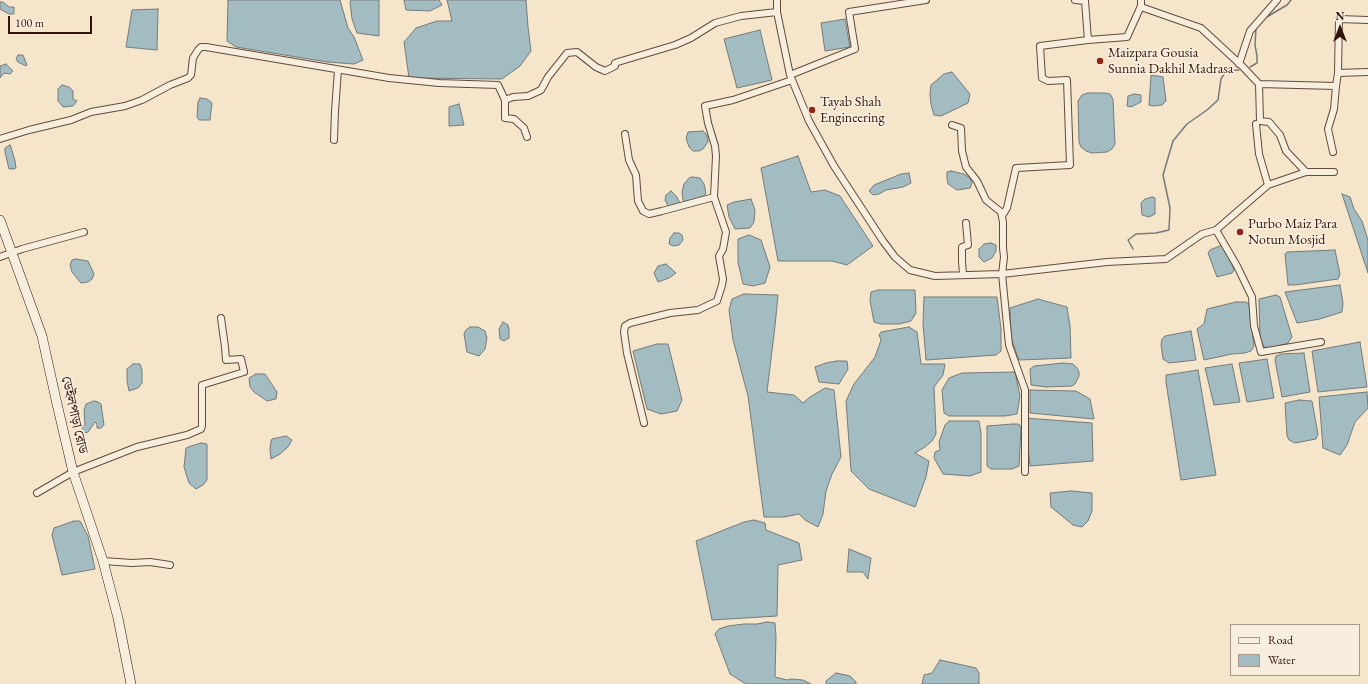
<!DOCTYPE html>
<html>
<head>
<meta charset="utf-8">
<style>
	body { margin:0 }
	#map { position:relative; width:1368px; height:684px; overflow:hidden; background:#f4e5cb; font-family:"EB Garamond",serif }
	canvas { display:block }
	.legend { position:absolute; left:1230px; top:624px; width:130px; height:52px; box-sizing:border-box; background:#f8eedd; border:1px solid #a99889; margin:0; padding:5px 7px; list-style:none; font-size:12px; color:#33160b }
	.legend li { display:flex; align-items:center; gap:8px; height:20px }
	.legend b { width:20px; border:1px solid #a99889 }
	.north { position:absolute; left:1320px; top:8px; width:40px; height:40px; -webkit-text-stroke:3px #f8eedd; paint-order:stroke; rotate:0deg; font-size:11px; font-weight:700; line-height:16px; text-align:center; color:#33160b }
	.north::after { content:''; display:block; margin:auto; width:14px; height:18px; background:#33160b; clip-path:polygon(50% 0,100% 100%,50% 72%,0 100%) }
	.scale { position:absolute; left:8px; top:16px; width:84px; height:18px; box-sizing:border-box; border:2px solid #33160b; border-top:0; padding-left:5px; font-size:12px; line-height:14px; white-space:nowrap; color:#33160b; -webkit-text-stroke:3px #f8eedd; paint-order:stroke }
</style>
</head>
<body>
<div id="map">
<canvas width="1368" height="684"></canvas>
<ul class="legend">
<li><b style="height:5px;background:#f8eedd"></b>Road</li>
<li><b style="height:11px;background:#a2bcc2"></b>Water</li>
</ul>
<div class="north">N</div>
<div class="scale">100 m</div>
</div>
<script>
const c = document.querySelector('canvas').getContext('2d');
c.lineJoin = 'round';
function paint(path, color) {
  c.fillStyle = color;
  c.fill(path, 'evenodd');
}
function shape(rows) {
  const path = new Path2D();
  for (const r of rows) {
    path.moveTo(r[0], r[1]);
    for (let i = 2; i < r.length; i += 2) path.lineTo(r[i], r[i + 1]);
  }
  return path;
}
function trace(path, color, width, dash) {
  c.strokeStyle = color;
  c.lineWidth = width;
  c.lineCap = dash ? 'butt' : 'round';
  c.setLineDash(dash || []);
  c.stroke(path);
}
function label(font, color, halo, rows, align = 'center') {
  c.font = font + ' "EB Garamond","Noto Serif Bengali",serif';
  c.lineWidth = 3.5;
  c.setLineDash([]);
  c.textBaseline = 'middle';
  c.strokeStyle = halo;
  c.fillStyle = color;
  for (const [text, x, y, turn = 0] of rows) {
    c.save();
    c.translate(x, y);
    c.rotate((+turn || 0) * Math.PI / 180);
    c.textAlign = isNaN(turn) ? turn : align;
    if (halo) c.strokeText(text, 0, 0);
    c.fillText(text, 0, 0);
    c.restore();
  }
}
const water = shape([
	[228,0,340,0,348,28,354,37,363,60,354,64,327,62,236,47,227,41,228,0],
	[351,0,379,0,379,36,357,33,352,19,350,2,351,0],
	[404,0,439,0,442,5,430,11,406,10,404,0],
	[447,0,526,0,528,27,531,51,520,66,502,79,409,78,404,42,416,28,437,21,452,21,447,0],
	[0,2,3,2,9,7,14,7,14,14,9,14,0,9,0,2],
	[158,9,157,50,126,47,132,10,158,9],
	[845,19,850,47,825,51,821,23,845,19],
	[760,30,772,80,737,88,724,39,760,30],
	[18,55,23,55,27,65,26,66,18,62,16,59,18,55],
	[6,64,13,71,10,74,4,73,0,78,0,66,6,64],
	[952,72,970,94,968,103,941,116,934,115,931,104,930,94,931,85,944,74,952,72],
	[1151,75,1163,77,1166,101,1162,105,1153,106,1149,105,1151,75],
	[62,85,69,87,73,91,73,99,77,101,73,106,63,107,58,101,58,89,62,85],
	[1088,93,1105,93,1110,94,1113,99,1115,144,1112,149,1107,152,1092,153,1086,151,1081,147,1079,142,1078,101,1082,95,1088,93],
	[1134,94,1141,95,1141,102,1131,107,1127,106,1128,96,1134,94],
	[200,98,207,99,212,103,210,120,199,120,197,117,198,102,200,98],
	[459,104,464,125,449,126,449,107,459,104],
	[703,131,707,135,708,142,703,149,699,151,693,151,689,147,686,138,688,132,703,131],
	[10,145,11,147,15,161,16,168,13,169,9,169,5,152,5,148,10,145],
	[798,156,811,192,825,190,840,196,873,246,847,265,832,261,778,261,761,168,798,156],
	[951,171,964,174,970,178,972,183,970,188,957,190,948,184,947,178,947,172,951,171],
	[909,173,911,183,903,187,886,190,879,194,873,195,869,191,874,185,901,174,909,173],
	[692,177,700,178,704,184,706,193,702,198,688,203,685,202,683,200,682,192,684,184,689,178,692,177],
	[671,191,676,196,680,203,677,205,668,206,665,200,666,195,671,191],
	[1342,194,1350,197,1354,209,1362,221,1368,240,1368,273,1342,194],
	[1152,197,1155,198,1155,214,1149,217,1142,215,1141,203,1145,199,1152,197],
	[751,199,755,210,754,222,750,228,735,229,729,217,727,205,734,202,751,199],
	[674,233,679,233,682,235,683,240,679,245,673,246,669,244,670,238,674,233],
	[749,235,761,240,770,267,765,283,753,286,743,284,738,262,738,239,749,235],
	[991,243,996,245,996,251,992,258,984,262,979,257,979,249,984,244,991,243],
	[1222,245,1229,257,1234,270,1232,273,1217,277,1208,253,1210,250,1222,245],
	[1335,250,1340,274,1338,279,1295,285,1288,285,1285,254,1287,252,1335,250],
	[76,259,88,261,94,274,92,279,88,282,81,283,72,272,70,265,72,260,76,259],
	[666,264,676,273,669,278,658,282,654,273,658,266,666,264],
	[1340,285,1343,303,1342,312,1320,319,1297,323,1285,292,1340,285],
	[878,290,915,290,916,313,911,321,899,324,881,324,874,322,870,301,871,292,878,290],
	[744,294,778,295,775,326,767,392,794,395,803,403,810,397,825,388,834,390,841,457,832,474,826,491,823,514,818,527,805,520,799,514,784,517,764,517,748,396,733,340,729,310,732,299,744,294],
	[1276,295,1280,297,1292,337,1288,343,1272,348,1264,347,1260,338,1259,299,1276,295],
	[924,297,997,297,1001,329,1001,351,996,355,926,360,923,324,924,297],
	[1038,299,1067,307,1070,326,1071,358,1019,360,1011,338,1010,308,1038,299],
	[1236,302,1246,302,1249,304,1254,346,1251,351,1245,353,1232,354,1204,360,1197,329,1204,324,1207,309,1236,302],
	[503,322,508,325,509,330,509,338,504,341,500,339,499,329,503,322],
	[470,327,478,327,485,331,487,338,485,349,479,356,467,352,464,334,466,330,470,327],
	[909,327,917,332,921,364,945,364,943,375,934,387,936,434,932,441,925,447,915,453,929,461,926,477,915,507,869,489,851,471,846,401,854,384,875,357,881,340,879,335,881,332,909,327],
	[1191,331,1196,360,1169,363,1163,359,1161,344,1162,339,1165,336,1191,331],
	[1360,342,1367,387,1318,392,1312,351,1360,342],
	[657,344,668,344,682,400,677,411,661,414,647,409,633,351,657,344],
	[1304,353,1310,392,1282,397,1275,360,1276,356,1281,354,1304,353],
	[1267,359,1274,398,1247,402,1239,363,1267,359],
	[837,361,847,361,848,369,839,384,819,382,815,367,826,363,837,361],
	[1063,363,1073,364,1077,368,1079,372,1079,376,1075,384,1072,386,1046,387,1031,385,1030,369,1034,366,1063,363],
	[133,364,140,364,142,370,142,383,138,388,129,391,127,381,127,369,133,364],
	[1232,364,1240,402,1214,405,1205,368,1232,364],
	[1198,370,1216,475,1181,480,1166,382,1166,375,1198,370],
	[1015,372,1020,396,1017,414,1005,416,949,416,944,413,942,390,949,378,962,373,1015,372],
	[256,374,265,374,277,392,276,399,267,401,254,392,250,387,249,378,256,374],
	[1030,390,1076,391,1090,399,1094,419,1030,413,1030,390],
	[1367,392,1368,408,1355,422,1347,445,1340,455,1323,448,1319,397,1367,392],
	[1299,400,1312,401,1318,434,1316,439,1295,443,1289,440,1287,436,1285,403,1299,400],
	[94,401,98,402,101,404,104,425,101,428,97,428,97,424,95,422,88,432,85,433,83,431,82,427,85,425,84,410,86,404,94,401],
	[1025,418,1092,423,1093,461,1030,466,1025,418],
	[949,421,979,421,981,433,981,472,970,476,943,474,934,458,935,452,940,450,939,442,945,425,949,421],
	[1013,424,1019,424,1021,428,1019,466,1012,469,991,469,987,466,987,426,1013,424],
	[286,436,292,440,288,447,280,454,271,459,270,450,271,441,272,439,286,436],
	[201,443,207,444,207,480,203,485,196,489,189,483,184,467,186,448,191,446,201,443],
	[1071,491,1092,493,1092,511,1088,521,1082,527,1073,525,1051,507,1050,493,1071,491],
	[754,520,765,523,766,530,799,543,802,560,778,565,777,616,712,620,696,541,744,522,754,520],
	[74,521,80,521,88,536,95,569,62,575,52,535,54,528,74,521],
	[849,549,871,558,868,579,863,572,847,572,849,549],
	[767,622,775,623,776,636,775,677,787,680,791,679,803,680,811,684,746,684,730,674,715,634,719,629,728,626,744,624,757,624,767,622],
	[940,660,976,668,979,673,979,684,922,684,924,675,932,673,940,660],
	[836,673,850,676,856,682,856,684,826,684,826,681,836,673]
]);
paint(water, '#a2bcc2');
trace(water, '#767a79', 1);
trace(shape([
	[1265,18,1287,5,1291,0],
	[1250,67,1257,63,1257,56,1255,45,1256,28],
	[1133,249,1128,240,1136,234,1156,233,1169,230,1170,208,1163,175,1173,141,1187,124,1207,110,1218,100,1221,79,1226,71,1239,70]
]), '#767a79', 1.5);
const minor = shape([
	[777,0,777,12,790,75,809,121,834,166,883,241,895,257,910,270,935,276,1002,274,1107,262,1166,259,1202,234,1216,230,1268,185,1306,172,1334,172],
	[1141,0,1141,7,1201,28,1242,66,1259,84,1336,86,1334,109,1328,129,1333,152],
	[1088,40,1127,37,1141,6],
	[1239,64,1250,31,1277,0],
	[1338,73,1368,72],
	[790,75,855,49,849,12,926,0],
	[1259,84,1260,121,1269,122,1280,135,1286,151,1306,172],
	[1336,86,1338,73,1339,19,1368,20],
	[505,100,513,97,528,96,541,90,548,77,567,53,577,52,596,67,605,71,615,66,615,63,618,62,675,45,691,38,715,23,741,16,777,12],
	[1256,124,1259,154,1268,185],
	[952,125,961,128,962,151,966,167,977,181,986,200,1001,212,1003,222,1003,248,1004,257,1002,274,1009,345,1025,390,1025,472],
	[625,134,629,160,636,175,638,201,643,211,649,214,662,211,714,197],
	[0,139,29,130,71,120,91,112,125,106,142,100,170,85,188,78,191,75,193,58,198,50,201,47,206,47,389,78,439,83,498,85,505,100,505,118,514,119,524,128,527,137],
	[334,140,335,111,338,70],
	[1002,216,1007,208,1016,168,1070,165,1067,80,1048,81,1042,78,1040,46,1088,40,1085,1,1075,0],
	[1216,230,1237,266,1252,297,1254,326,1261,352,1321,342],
	[0,257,22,249,84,232],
	[963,275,962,261,962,247,968,245,966,223],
	[644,423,627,353,624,332,625,326,630,323,670,313,698,310,717,301,722,285,723,279,719,256,723,249,726,232,714,197,716,156,715,146,708,123,705,106,733,100,792,80],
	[37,493,73,472,137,447,187,435,201,429,202,426,202,385,244,372,241,359,226,360,225,347,221,318],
	[103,561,132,563,150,562,170,565]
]);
const secondary = shape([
	[0,220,42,336,57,404,73,472,103,561,118,618,131,684]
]);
trace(minor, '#634a3b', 8);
trace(secondary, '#33160b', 10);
trace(minor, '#f8eedd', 6);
trace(secondary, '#f8eedd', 9);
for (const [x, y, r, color] of [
	[1100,61,4,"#8f2418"],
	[812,110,4,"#8f2418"],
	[1240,232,4,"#8f2418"]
]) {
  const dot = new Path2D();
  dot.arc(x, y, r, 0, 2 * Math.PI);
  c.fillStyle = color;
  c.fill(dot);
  trace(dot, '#f8eedd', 1.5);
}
label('14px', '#33160b', '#f8eedd', [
	["Maizpara Gousia",1108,53],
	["Sunnia Dakhil Madrasa",1108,69],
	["Tayab Shah",820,102],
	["Engineering",820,118],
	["Purbo Maiz Para",1248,224],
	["Notun Mosjid",1248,240]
], 'left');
label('14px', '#33160b', '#f8eedd', [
	["ডেইলপাড়া রোড",74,415,77]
]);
</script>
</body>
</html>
